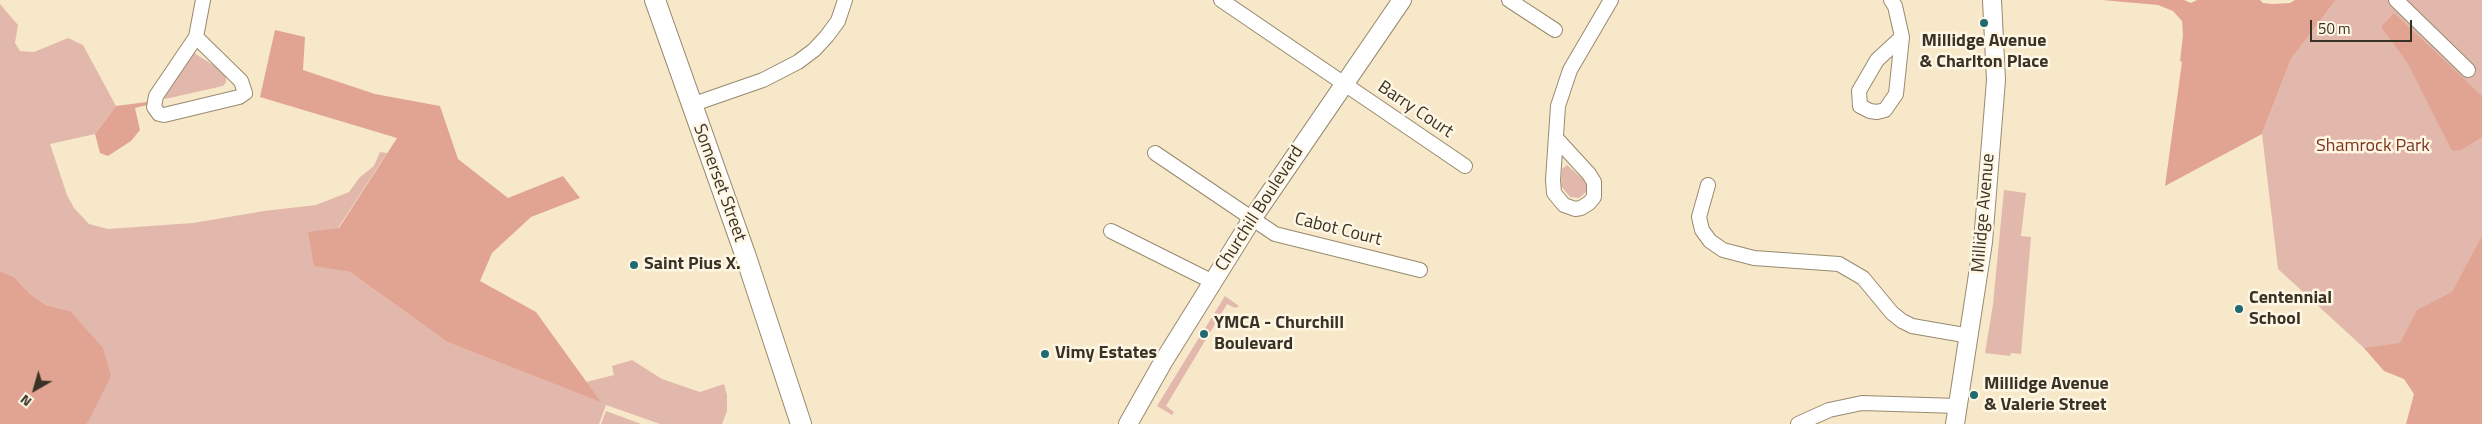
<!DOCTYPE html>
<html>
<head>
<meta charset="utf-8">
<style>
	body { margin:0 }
	#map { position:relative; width:2482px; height:424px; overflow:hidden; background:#f7e8ca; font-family:"Titillium Web",sans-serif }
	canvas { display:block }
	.north { position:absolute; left:10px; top:364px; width:50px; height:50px; -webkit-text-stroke:4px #fff6e4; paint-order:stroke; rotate:218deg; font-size:14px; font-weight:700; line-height:20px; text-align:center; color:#393327 }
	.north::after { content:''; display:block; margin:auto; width:18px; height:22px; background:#393327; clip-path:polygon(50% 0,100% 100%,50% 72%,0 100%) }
	.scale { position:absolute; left:2310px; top:20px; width:102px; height:22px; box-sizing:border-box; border:2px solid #393327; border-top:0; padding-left:6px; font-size:15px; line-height:18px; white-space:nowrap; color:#393327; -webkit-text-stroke:4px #fff6e4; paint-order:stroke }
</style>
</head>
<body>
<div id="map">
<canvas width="2482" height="424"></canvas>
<div class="north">N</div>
<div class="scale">50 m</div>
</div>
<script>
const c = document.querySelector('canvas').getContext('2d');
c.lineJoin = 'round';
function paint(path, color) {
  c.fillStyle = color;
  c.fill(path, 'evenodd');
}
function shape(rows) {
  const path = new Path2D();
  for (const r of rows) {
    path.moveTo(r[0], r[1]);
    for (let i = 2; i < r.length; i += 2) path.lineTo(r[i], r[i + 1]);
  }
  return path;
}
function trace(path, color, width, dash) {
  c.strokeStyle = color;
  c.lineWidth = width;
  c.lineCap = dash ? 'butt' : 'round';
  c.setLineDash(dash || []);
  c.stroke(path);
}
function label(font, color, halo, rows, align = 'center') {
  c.font = font + ' "Titillium Web",sans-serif';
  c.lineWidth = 5;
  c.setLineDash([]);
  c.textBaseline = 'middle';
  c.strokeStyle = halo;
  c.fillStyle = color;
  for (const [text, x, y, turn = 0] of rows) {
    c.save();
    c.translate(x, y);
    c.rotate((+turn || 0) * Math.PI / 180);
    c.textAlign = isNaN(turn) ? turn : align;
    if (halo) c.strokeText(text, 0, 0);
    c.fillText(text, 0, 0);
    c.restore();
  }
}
paint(shape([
	[2336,0,2482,0,2482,424,2418,375,2364,348,2278,269,2262,134,2291,59],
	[0,4,18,25,15,43,20,51,34,52,68,38,83,45,116,106,95,134,50,144,67,195,74,208,89,224,108,229,193,223,264,211,316,205,349,192,360,177,374,166,380,152,387,153,314,265,350,272,447,342,600,401,586,382,614,375,612,366,632,360,662,379,700,392,724,384,727,395,727,411,722,424,660,424,606,405,599,424,87,424,91,412,70,311,46,305,30,294,14,277,0,271],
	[191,51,221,70,226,76,226,82,223,86,165,99,163,97],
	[1567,165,1587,183,1586,192,1579,198,1570,197,1561,186,1562,169],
	[2004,190,2026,193,2021,236,2031,237,2021,354,2011,353,2010,356,1985,353,1993,304],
	[1225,296,1239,306,1235,308,1227,304,1166,406,1174,412,1172,415,1157,406,1200,336,1203,338,1207,333,1204,330],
	[606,411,641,424,601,424]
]), '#e3b8ac');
paint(shape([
	[2102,0,2184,0,2191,3,2197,0,2260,0,2263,3,2273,4,2290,3,2295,0,2336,0,2291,59,2262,134,2165,186,2182,62,2180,61,2183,35,2182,21,2173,11,2158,5],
	[2394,13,2482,96,2482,137,2461,150,2452,151,2407,62,2381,27],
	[275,30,305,37,303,70,375,94,440,106,458,159,508,198,563,176,580,198,531,217,492,253,480,281,536,312,601,402,447,342,350,272,314,266,308,232,339,228,397,138,260,97],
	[147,102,147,105,135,108,140,130,131,141,108,156,100,153,95,134,116,106],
	[2482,236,2482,424,2406,424,2414,394,2404,379,2384,371,2364,348,2400,343,2417,310,2452,292],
	[0,271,14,277,30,294,46,305,70,311,103,348,111,376,87,424,0,424]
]), '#e2a492');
const minor = shape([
	[1221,0,1465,166],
	[1509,0,1555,30],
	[1891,0,1895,6,1902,37,1896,94,1885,110,1877,112,1870,111,1860,106,1859,91,1877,60,1902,37],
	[2396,0,2468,70],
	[196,37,241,81,245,93,239,97,164,115,159,114,154,107,156,96,196,37,203,0],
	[691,105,763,80,798,62,814,50,827,36,838,21,845,0],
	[1556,138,1589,174,1594,182,1594,197,1589,203,1581,208,1575,209,1564,205,1554,193,1553,180,1558,106,1570,70,1611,0],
	[1155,153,1275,234,1420,270],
	[1708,185,1699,217,1702,230,1710,241,1723,250,1754,258,1839,264,1863,278,1892,313,1902,321,1912,326,1970,336],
	[1111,231,1213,282],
	[1798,424,1829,410,1862,403,1958,406]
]);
const tertiary = shape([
	[1128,424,1163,362,1252,219,1402,0],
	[1955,424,1983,242,1996,80,1992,0]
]);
const secondary = shape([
	[655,0,745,254,801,424]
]);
trace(minor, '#988a6e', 16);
trace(tertiary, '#988a6e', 20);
trace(secondary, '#988a6e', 22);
trace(minor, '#fff', 14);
trace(tertiary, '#fff', 18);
trace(secondary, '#fff', 20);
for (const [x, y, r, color] of [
	[1984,23,5,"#1f6a73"],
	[634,265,5,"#1f6a73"],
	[2239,309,5,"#1f6a73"],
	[1204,334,5,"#1f6a73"],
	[1045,354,5,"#1f6a73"],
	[1974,395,5,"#1f6a73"]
]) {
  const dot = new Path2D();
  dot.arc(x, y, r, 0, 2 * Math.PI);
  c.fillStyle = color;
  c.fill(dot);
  trace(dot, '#fff6e4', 2);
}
label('bold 18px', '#393327', '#fff6e4', [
	["Millidge Avenue",1984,42,"center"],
	["& Charlton Place",1984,63,"center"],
	["Saint Pius X.",644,265],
	["Centennial",2249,299],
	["School",2249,320],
	["YMCA - Churchill",1214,324],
	["Boulevard",1214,345],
	["Vimy Estates",1055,354],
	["Millidge Avenue",1984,385],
	["& Valerie Street",1984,406]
], 'left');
label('18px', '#393327', '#fff6e4', [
	["Barry Court",1415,110,34],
	["Somerset Street",719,183,70],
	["Churchill Boulevard",1260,209,-57],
	["Millidge Avenue",1984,213,-85],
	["Cabot Court",1338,230,14]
]);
label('18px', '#7d331e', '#fff6e4', [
	["Shamrock Park",2373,147]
]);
</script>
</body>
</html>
